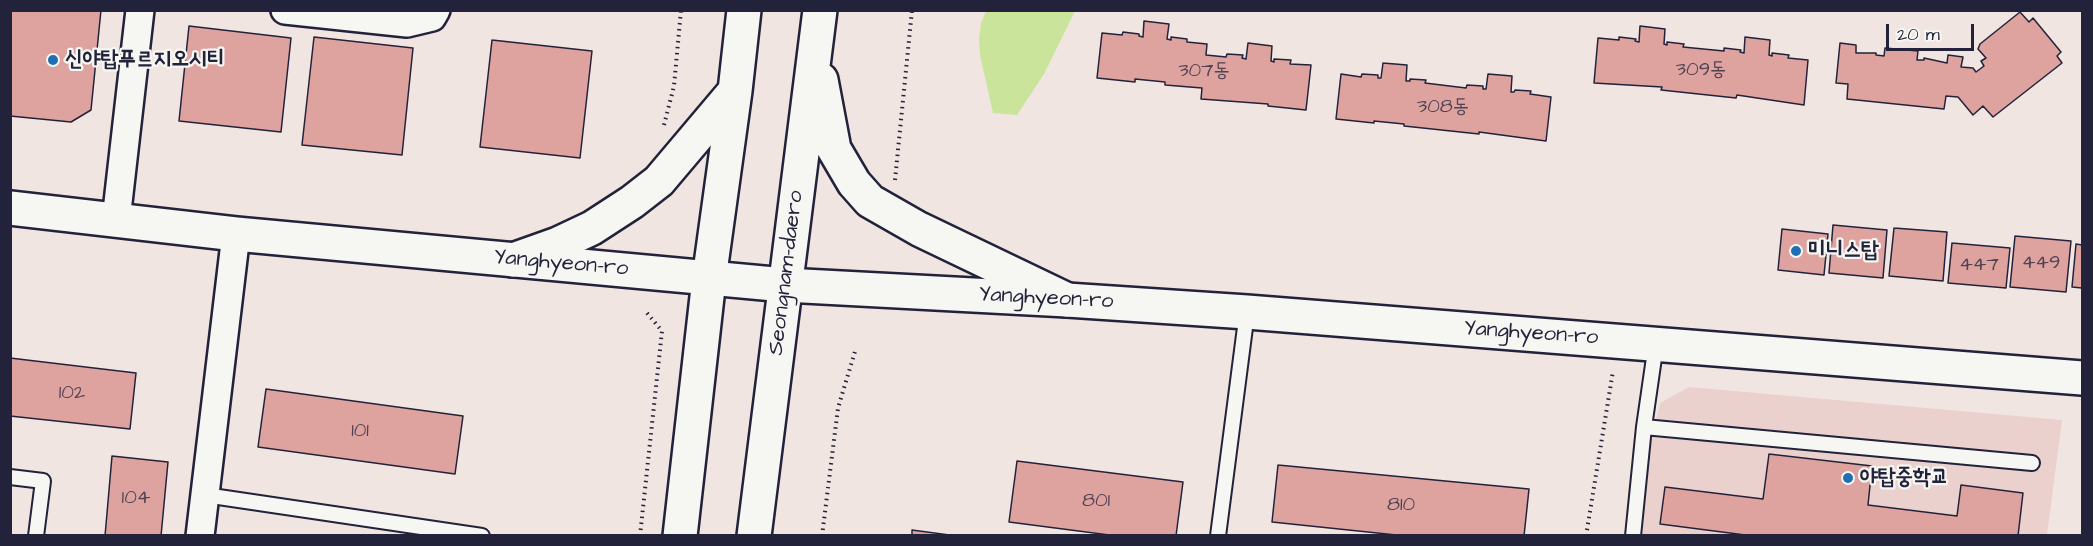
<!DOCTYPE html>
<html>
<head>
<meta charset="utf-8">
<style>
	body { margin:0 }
	#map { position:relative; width:2093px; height:546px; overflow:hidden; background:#f1e5e1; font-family:"Architects Daughter",sans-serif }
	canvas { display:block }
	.frame { position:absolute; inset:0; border:12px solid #22223b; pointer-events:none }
	.scale { position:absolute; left:1886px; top:24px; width:88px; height:27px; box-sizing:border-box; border:3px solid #22223b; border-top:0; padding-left:8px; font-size:18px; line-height:21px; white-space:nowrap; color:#22223b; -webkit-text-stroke:4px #f6f6f2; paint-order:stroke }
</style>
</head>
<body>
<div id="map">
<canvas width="2093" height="546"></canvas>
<div class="frame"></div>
<div class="scale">20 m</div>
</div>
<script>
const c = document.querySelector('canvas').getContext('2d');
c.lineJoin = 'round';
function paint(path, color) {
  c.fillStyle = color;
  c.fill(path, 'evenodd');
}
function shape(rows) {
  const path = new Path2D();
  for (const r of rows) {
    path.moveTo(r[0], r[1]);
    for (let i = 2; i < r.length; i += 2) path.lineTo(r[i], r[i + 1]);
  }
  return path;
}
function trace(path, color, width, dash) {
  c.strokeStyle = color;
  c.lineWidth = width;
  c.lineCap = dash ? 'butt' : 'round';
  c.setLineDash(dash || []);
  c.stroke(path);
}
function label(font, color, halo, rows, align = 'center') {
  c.font = font + ' "Architects Daughter","Poor Story",sans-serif';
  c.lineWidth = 4.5;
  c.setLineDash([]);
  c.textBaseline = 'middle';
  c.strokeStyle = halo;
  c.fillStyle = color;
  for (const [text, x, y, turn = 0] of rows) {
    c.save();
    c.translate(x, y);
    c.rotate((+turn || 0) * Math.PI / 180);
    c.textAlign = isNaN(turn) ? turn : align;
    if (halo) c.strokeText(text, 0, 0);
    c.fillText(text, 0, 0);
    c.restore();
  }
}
paint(shape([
	[1689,387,2062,420,2047,535,1628,536,1660,403]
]), '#ebd1cd');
paint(shape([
	[986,11,1075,11,1044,74,1017,115,993,113,980,55,979,39,981,23]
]), '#cae49b');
const building = shape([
	[10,10,101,10,91,110,71,122,10,116,10,10],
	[2020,12,2029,22,2033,18,2061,52,2057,56,2062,63,1993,117,1983,106,1973,115,1958,97,1946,96,1944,109,1847,99,1848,84,1836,83,1840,43,1856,45,1856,53,1876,53,1876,55,1884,56,1885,48,1918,51,1917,60,1924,60,1924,58,1947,63,1948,55,1963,57,1961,67,1973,68,1976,72,1984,66,1981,61,1986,58,1978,49,1980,44,2020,12],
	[1144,21,1169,24,1167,39,1171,40,1171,37,1187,39,1187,42,1207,44,1206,55,1226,57,1227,54,1243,55,1242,58,1246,59,1248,43,1272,46,1271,61,1274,62,1274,59,1291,60,1290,64,1311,65,1306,110,1268,106,1268,104,1201,99,1202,88,1165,85,1165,82,1135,79,1135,82,1097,78,1102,33,1122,35,1123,32,1139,34,1139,36,1143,37,1144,21],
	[189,26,291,38,281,132,179,121,189,26],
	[1640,26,1665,29,1664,44,1667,45,1667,42,1684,44,1683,47,1724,51,1724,48,1741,50,1740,52,1744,53,1745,37,1770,40,1769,55,1772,56,1772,53,1789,55,1788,58,1808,60,1804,105,1737,95,1736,98,1661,90,1662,87,1594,83,1598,38,1619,40,1619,37,1636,39,1635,41,1639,42,1640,26],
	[314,37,413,48,402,155,302,145,314,37],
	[492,40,592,51,580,158,480,147,492,40],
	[1383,63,1407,65,1406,81,1410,81,1410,79,1426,80,1425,83,1466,88,1467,85,1483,86,1483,89,1486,89,1488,74,1512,76,1511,92,1514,92,1515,90,1531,91,1530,94,1551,97,1546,141,1479,132,1479,134,1404,126,1404,124,1374,121,1374,123,1336,119,1341,74,1361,77,1362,74,1378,75,1378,78,1381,78,1383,63],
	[1833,225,1887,230,1883,278,1829,273,1833,225],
	[1894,228,1947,232,1943,281,1889,276,1894,228],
	[1782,229,1828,234,1824,275,1778,270,1782,229],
	[2015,236,2071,241,2066,292,2010,287,2015,236],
	[1952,243,2010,248,2006,288,1948,283,1952,243],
	[2076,244,2082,245,2082,288,2072,287,2076,244],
	[10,358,136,373,130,429,10,416,10,358],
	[266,389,463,416,455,474,258,447,266,389],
	[1769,454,1872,466,1868,505,1957,516,1961,485,2023,493,2018,536,1753,536,1660,524,1665,487,1763,499,1769,454],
	[112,456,168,462,161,536,105,536,112,456],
	[1017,461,1183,482,1176,536,1117,536,1009,522,1017,461],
	[1278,465,1529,489,1524,536,1406,536,1272,522,1278,465],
	[912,530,957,536,912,536,912,530]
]);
paint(building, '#dea39f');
trace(building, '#22223b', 1.5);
const lane = shape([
	[1644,427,2032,463],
	[10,477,43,481,36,536],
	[205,495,482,536],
	[1218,536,1247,312],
	[1633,536,1644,427,1656,344]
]);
const street = shape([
	[285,10,407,23,432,17,436,10],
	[116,220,140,10],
	[200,536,236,234]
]);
const secondary = shape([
	[10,208,236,234,785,285,1067,300,1247,312,2082,378]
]);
const primary = shape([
	[821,80,834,149,854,183,870,201,919,229,1067,300],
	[513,260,558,244,592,228,632,202,659,181,735,91],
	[680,536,709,279,735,91,744,10],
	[754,536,820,10]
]);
trace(lane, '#22223b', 18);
trace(street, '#22223b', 32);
trace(secondary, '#22223b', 38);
trace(primary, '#22223b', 38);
trace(shape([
	[664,125,674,86,681,10],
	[895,180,912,10],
	[640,536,662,331,647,313],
	[822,536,838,408,856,348],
	[1586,536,1613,371]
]), '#22223b', 4, [1.5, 4.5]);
trace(lane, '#f6f6f2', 14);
trace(street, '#f6f6f2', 27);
trace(secondary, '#f6f6f2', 33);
trace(primary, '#f6f6f2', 33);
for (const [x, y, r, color] of [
	[53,60,6,"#1f6fb2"],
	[1796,251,6,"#1f6fb2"],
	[1848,478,6,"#1f6fb2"]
]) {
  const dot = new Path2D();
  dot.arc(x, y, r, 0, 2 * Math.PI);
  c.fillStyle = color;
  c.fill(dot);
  trace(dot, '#f6f6f2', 2);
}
label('20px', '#514254', null, [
	["309동",1701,71],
	["307동",1204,72],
	["308동",1443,108],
	["449",2041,264],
	["447",1979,266],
	["102",72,394],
	["101",360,432],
	["104",136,499],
	["801",1096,502],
	["810",1401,506]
]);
label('bold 22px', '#22223b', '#f6f6f2', [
	["신야탑푸르지오시티",65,60],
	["미니스탑",1808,251],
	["야탑중학교",1860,478]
], 'left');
label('22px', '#22223b', '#f6f6f2', [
	["Yanghyeon-ro",561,264,5],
	["Seongnam-daero",787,273,-83],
	["Yanghyeon-ro",1046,299,3],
	["Yanghyeon-ro",1531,334,4]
]);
</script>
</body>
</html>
